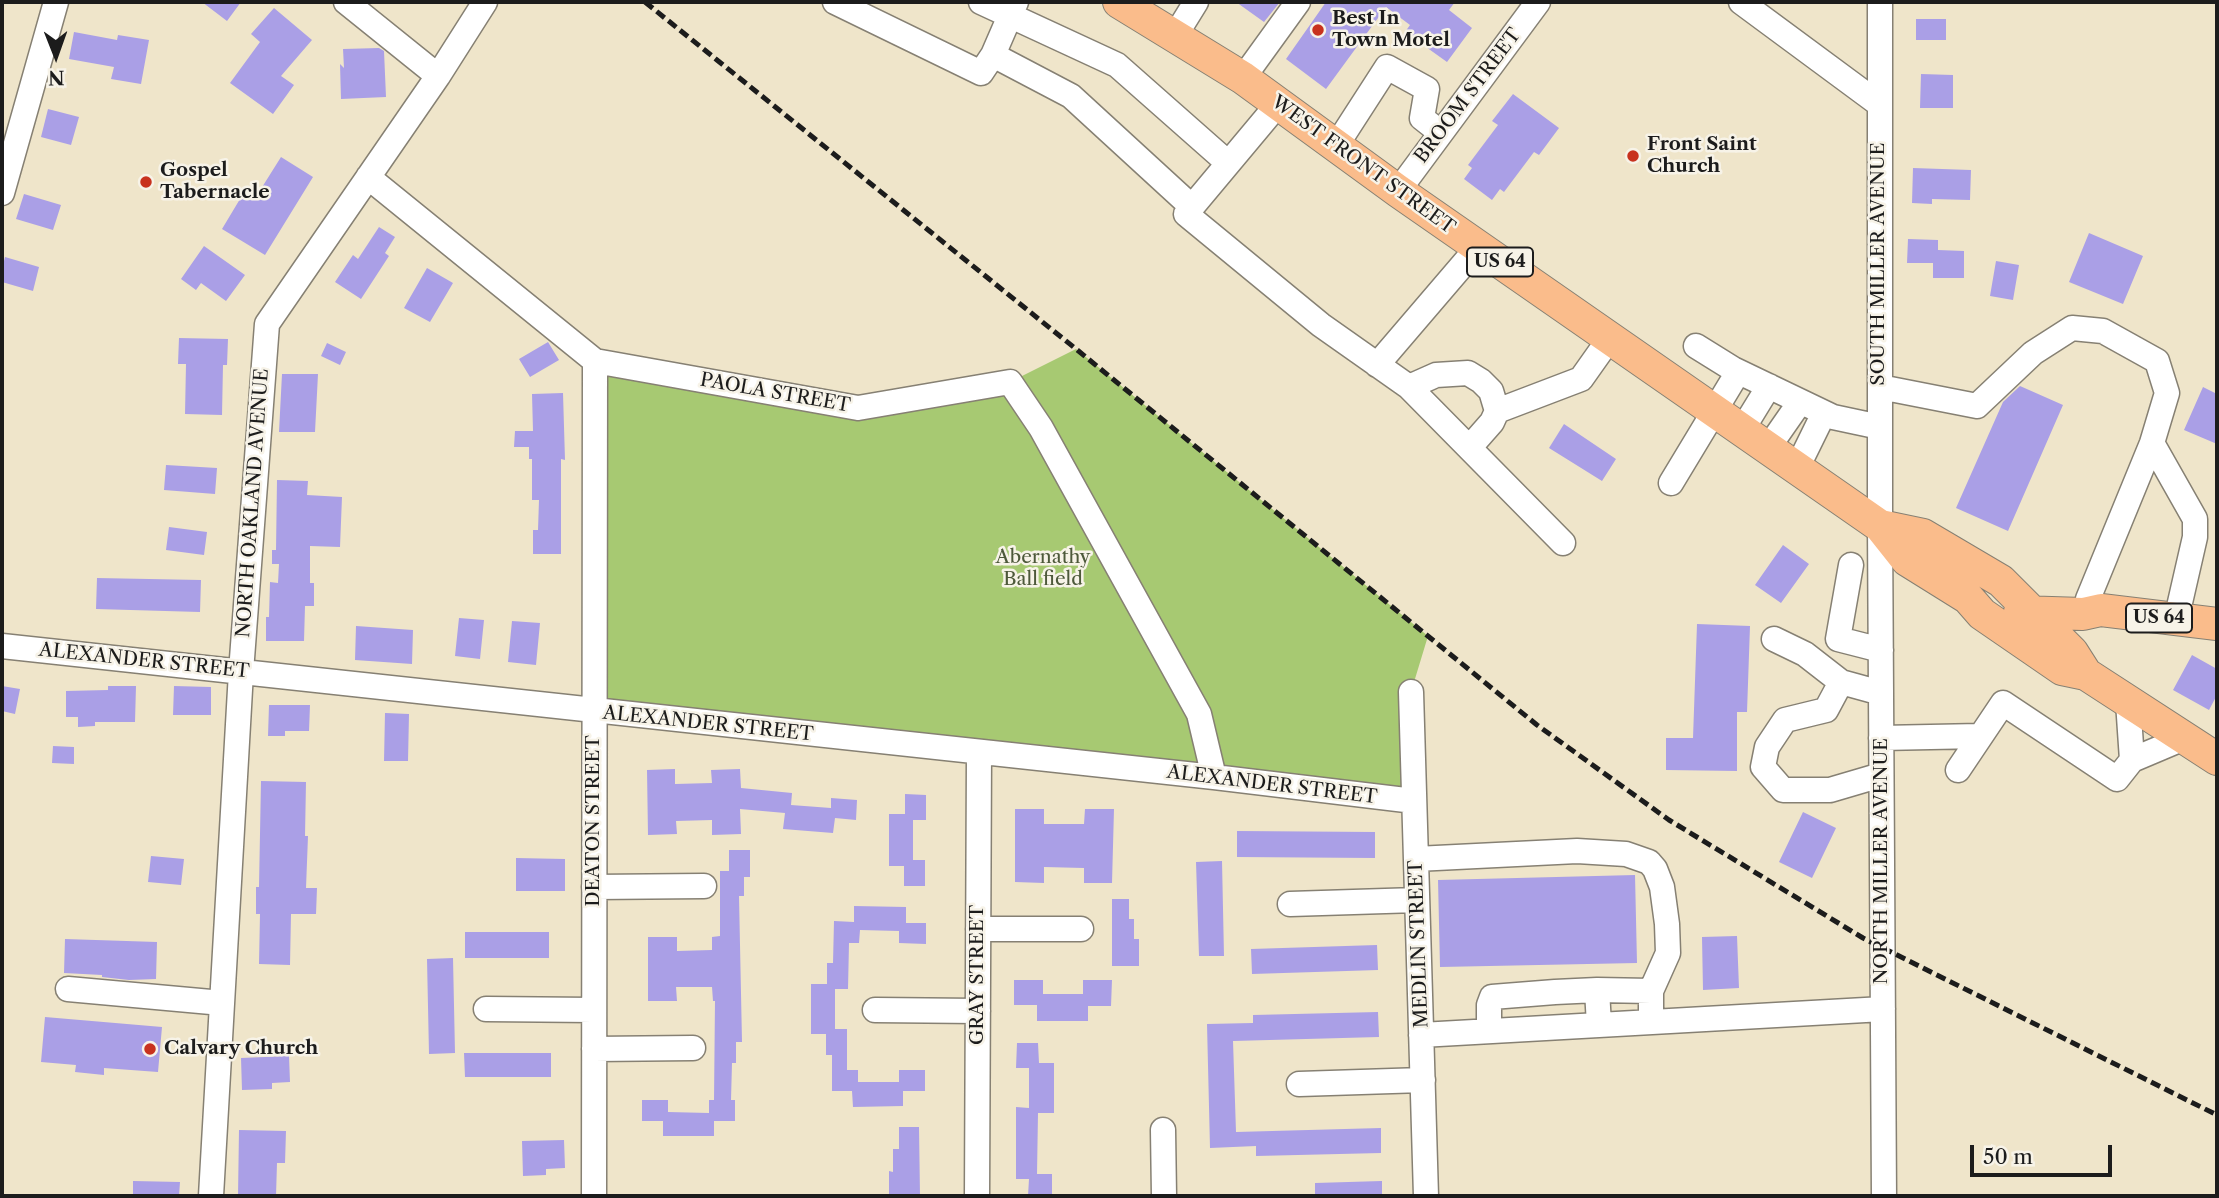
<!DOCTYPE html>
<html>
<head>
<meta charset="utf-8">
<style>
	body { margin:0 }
	#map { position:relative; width:2219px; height:1198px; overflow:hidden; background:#efe5ca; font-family:"Libre Caslon Text",serif }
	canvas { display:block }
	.frame { position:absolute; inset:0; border:4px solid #1c1c1c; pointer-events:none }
	.north { position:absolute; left:21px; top:21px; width:70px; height:70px; -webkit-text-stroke:5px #f7f3e8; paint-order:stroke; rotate:179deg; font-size:19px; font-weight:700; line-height:28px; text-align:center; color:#1c1c1c }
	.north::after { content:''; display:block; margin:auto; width:24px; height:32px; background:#1c1c1c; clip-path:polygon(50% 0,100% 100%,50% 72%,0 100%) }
	.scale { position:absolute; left:1970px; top:1145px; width:142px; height:32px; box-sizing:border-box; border:4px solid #1c1c1c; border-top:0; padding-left:9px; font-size:21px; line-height:24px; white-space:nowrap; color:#1c1c1c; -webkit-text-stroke:5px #f7f3e8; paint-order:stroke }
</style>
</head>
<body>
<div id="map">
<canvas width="2219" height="1198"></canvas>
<div class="frame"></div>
<div class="north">N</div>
<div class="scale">50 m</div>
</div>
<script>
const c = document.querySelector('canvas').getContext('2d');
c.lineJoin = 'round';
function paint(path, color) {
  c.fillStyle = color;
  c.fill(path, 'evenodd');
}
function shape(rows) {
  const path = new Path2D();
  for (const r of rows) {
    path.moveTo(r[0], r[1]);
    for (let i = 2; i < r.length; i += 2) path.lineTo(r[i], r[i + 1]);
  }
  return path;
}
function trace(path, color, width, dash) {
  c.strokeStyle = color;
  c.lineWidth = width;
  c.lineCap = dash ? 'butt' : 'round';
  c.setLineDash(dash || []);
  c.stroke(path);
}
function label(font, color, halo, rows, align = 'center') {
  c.font = font + ' "Libre Caslon Text",serif';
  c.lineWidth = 5;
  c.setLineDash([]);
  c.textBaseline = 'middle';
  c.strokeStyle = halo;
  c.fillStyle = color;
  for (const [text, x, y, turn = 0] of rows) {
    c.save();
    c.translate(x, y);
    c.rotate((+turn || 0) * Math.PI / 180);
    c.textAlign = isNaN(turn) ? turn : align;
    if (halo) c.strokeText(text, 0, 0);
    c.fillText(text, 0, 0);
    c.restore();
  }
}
paint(shape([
	[1076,349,1428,636,1411,692,1414,801,594,711,595,361,858,408,1010,382]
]), '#a7c972');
paint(shape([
	[202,2,241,2,227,21],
	[1236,2,1280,2,1264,22],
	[1326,2,1455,2,1449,10,1472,28,1447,62,1405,32,1410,25,1386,7,1326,89,1286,59],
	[274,8,312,40,281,76,294,85,273,114,230,83,260,42,251,34],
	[1916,19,1946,19,1946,40,1916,40],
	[74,32,117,40,118,35,149,40,141,84,111,79,114,67,69,59],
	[379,48,384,51,386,97,341,99,340,64,344,68,343,49],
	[1921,74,1953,75,1953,108,1920,108],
	[1513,94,1559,128,1539,155,1534,152,1504,192,1500,189,1492,200,1464,179,1472,168,1468,165,1498,125,1492,121],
	[48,109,79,117,71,145,41,137],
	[281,157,313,177,265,255,222,229,243,194,254,200],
	[1913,168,1971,170,1970,200,1932,199,1932,204,1912,203],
	[24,194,61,205,53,230,16,219],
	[379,227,395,237,385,253,389,256,361,299,335,282,353,255,358,259],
	[2089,233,2143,256,2123,304,2069,282],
	[1908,239,1938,240,1938,250,1964,251,1964,278,1933,278,1933,263,1907,263],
	[204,246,245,275,226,301,201,283,196,290,181,279],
	[5,257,39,267,33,291,2,282,2,269],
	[1996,261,2019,265,2013,300,1990,296],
	[427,268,453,283,430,322,404,308],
	[179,338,228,339,227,365,223,365,222,415,185,414,186,364,178,364],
	[548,342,559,360,530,377,519,359],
	[327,343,346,352,340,365,321,356],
	[282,374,318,374,315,432,279,432],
	[2020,386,2063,405,2008,531,1956,508,2003,402],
	[2203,387,2217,394,2217,444,2184,430],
	[563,393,565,460,561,459,561,554,533,554,533,530,538,530,539,500,532,500,532,459,529,459,529,447,514,447,515,431,533,431,532,394],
	[1564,424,1616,459,1602,481,1549,448],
	[166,465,217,468,215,494,164,490],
	[277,480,308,481,307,495,342,497,340,547,310,546,310,583,314,583,314,606,305,606,304,641,266,641,266,617,269,617,270,582,278,583,279,564,272,564,272,550,276,550],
	[169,527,207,532,204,555,166,550],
	[1783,545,1809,564,1781,603,1755,585],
	[97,578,201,580,200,612,96,609],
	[459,618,484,620,480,659,455,656],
	[512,621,540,623,536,665,508,662],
	[1697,624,1750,626,1747,712,1737,712,1737,771,1666,770,1666,738,1693,738],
	[356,626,413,630,412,664,355,660],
	[2192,655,2217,669,2217,695,2209,710,2173,690],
	[2,686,20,689,15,714,2,711],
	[108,686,136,686,135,722,95,722,95,726,78,727,78,717,66,717,66,691,108,690],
	[174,686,211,687,211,715,173,715],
	[269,705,310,705,309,731,285,731,285,736,268,736],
	[385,713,409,714,408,761,384,761],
	[53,746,74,747,74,764,52,763],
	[675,769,675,784,712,783,711,770,740,769,741,788,792,793,791,805,831,808,831,798,857,800,856,820,835,818,833,833,783,829,785,813,740,809,741,834,712,835,712,820,676,821,677,834,648,835,647,770],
	[261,781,306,782,305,836,308,836,306,888,317,888,316,914,291,914,290,965,259,964,260,914,256,914,256,887,259,887],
	[905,794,926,795,926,820,913,820,913,860,925,860,925,886,904,886,904,866,889,866,889,814,905,814],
	[1015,809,1044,809,1044,824,1084,824,1085,809,1114,809,1112,883,1084,883,1084,868,1044,867,1044,883,1015,882],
	[1803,812,1836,828,1812,878,1779,862],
	[1237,831,1375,832,1375,858,1237,857],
	[729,850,750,850,750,877,744,877,744,896,739,896,742,1042,736,1042,736,1063,732,1063,731,1100,735,1100,735,1121,714,1121,714,1136,663,1136,663,1121,642,1121,642,1100,668,1100,668,1112,709,1113,709,1100,714,1100,715,1001,713,1001,712,987,676,987,677,1001,648,1001,648,937,677,937,677,951,712,950,712,937,720,936,720,871,729,871],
	[151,856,184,859,181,885,148,882],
	[516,858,565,859,565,891,516,891],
	[1222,861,1224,956,1199,956,1196,862],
	[1635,875,1637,963,1440,967,1438,880],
	[1112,899,1129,899,1129,919,1134,919,1134,939,1139,939,1139,966,1112,966],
	[854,906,906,907,906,923,926,923,926,944,899,943,899,931,860,930,859,943,849,943,848,989,835,989,835,1029,847,1029,847,1070,858,1070,858,1082,899,1082,899,1070,925,1070,925,1091,903,1091,903,1106,853,1107,852,1091,832,1091,832,1055,826,1055,826,1034,811,1034,811,984,827,984,827,963,833,963,834,921,854,922],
	[465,932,549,932,549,958,465,958],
	[1737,936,1739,988,1703,990,1702,937],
	[65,939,157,942,156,979,129,980,102,977,102,975,64,973],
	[1377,945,1378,970,1252,974,1251,949],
	[453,958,455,1053,429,1054,427,959],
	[1014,980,1043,980,1043,994,1083,994,1083,980,1112,980,1111,1006,1088,1006,1088,1021,1037,1021,1037,1005,1014,1005],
	[1378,1012,1379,1037,1233,1041,1236,1132,1381,1128,1381,1153,1256,1156,1256,1146,1210,1148,1207,1024,1253,1023,1253,1015],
	[45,1017,162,1027,158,1072,104,1068,104,1075,75,1072,76,1065,41,1062],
	[1017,1043,1038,1043,1039,1063,1054,1063,1054,1113,1038,1113,1037,1174,1052,1174,1052,1196,1028,1196,1029,1179,1016,1179,1016,1107,1029,1108,1029,1068,1016,1068],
	[464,1053,551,1053,551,1077,465,1077],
	[289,1056,290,1082,272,1083,272,1089,242,1090,241,1058],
	[899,1127,919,1127,920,1196,889,1196,889,1171,893,1172,893,1149,899,1149],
	[239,1130,286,1131,285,1163,277,1163,276,1196,238,1196],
	[564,1140,565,1168,546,1169,546,1175,523,1176,522,1141],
	[133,1181,180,1182,179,1196,133,1196],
	[1382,1181,1382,1196,1315,1196,1315,1183]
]), '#aa9fe6');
const minor = shape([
	[346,2,438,76],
	[835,2,981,73,993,55,1016,2],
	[981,2,1117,65,1228,163],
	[1741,2,1879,104],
	[1880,2,1880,526,1884,1196],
	[1175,36,1196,2],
	[993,55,1071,96,1192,207],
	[1243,78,1298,2],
	[1278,104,1186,214,1321,325,1409,387,1563,543],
	[1336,146,1387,67,1427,89,1422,118,1441,133],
	[368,177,595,361,858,408,1010,382,1041,428,1199,714,1214,777],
	[1398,191,1538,2],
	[2,193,56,2],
	[1696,346,1733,369,1833,417,1880,427],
	[1377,365,1478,247],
	[1409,387,1436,375,1468,373,1481,381,1491,391,1497,411],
	[1880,387,1977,406,2033,353,2072,328,2103,331,2157,361,2167,393,2152,443,2088,599],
	[1742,430,1769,386],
	[2152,443,2195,519,2195,537,2176,620],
	[1470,447,1492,422,1497,411,1581,379,1610,338],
	[1768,448,1800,402],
	[1797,468,1824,413],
	[1671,483,1738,372],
	[1851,565,1838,639,1881,650],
	[1774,639,1805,654,1841,682,1881,693],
	[2,646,1214,777,1414,801],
	[1841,682,1826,710,1785,720,1767,747,1763,767,1783,790,1830,790,1881,775],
	[1411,692,1426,1196],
	[2128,702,2132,760,2184,738],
	[1881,738,1980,736],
	[1958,770,2003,703,2117,779,2132,760],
	[1416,859,1577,851,1626,854,1649,862,1655,869,1662,887,1667,924,1668,953,1651,991,1651,1022],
	[594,887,704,886],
	[1290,904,1417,900],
	[978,929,1081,929],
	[68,989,222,1003],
	[1597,990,1651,991],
	[486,1009,593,1010],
	[875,1010,978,1011],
	[1489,1031,1489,1005,1492,997,1555,992,1597,990,1599,1025],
	[1421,1035,1883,1009],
	[594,1049,693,1048],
	[1299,1084,1423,1080],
	[1163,1130,1164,1196],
	[211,1196,241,672,267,324,438,76,485,2],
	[594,1196,595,361],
	[977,1196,979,753]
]);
const major = shape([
	[1119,2,1243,78,1398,191,1880,526,1907,560,1968,598,1982,614,2062,669,2086,674,2217,759],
	[1880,526,1923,535,2001,581,2072,652,2086,674],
	[2020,612,2083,614,2101,610,2217,624]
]);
trace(minor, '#868073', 27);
trace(major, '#868073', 34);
trace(minor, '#fff', 24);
trace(major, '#fabc8b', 32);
trace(shape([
	[645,2,1076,349,1537,725,1669,820,1863,938,2217,1115]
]), '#1c1c1c', 5, [10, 5]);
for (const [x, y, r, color] of [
	[1318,30,7,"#c8321e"],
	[1633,156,7,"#c8321e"],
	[146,182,7,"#c8321e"],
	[150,1049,7,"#c8321e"]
]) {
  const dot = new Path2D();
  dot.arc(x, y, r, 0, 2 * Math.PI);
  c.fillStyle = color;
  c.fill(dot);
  trace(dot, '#f7f3e8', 2.5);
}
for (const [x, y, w] of [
	[1500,262,66],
	[2159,618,66]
]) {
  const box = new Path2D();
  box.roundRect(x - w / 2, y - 14.5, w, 29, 5);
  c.fillStyle = '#f7f3e8';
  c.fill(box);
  trace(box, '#1c1c1c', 2);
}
label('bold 18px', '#1c1c1c', null, [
	["US 64",1500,262],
	["US 64",2159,618]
]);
label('bold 19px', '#1c1c1c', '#f7f3e8', [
	["Best In",1332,19],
	["Town Motel",1332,41],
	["Front Saint",1647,145],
	["Church",1647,167],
	["Gospel",160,171],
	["Tabernacle",160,193],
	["Calvary Church",164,1049]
], 'left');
label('19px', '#1c1c1c', '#f7f3e8', [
	["BROOM STREET",1468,96,-53],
	["WEST FRONT STREET",1363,165,36],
	["SOUTH MILLER AVENUE",1879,264,-90],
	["PAOLA STREET",775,393,10],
	["NORTH OAKLAND AVENUE",253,503,-86],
	["ALEXANDER STREET",144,661,6],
	["ALEXANDER STREET",708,724,6],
	["ALEXANDER STREET",1272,785,7],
	["DEATON STREET",594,821,-90],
	["NORTH MILLER AVENUE",1882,861,-90],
	["MEDLIN STREET",1419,944,-92],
	["GRAY STREET",978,975,-90]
]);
label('19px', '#4d593a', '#f7f3e8', [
	["Abernathy",1043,558],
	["Ball field",1043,580]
]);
</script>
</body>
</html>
